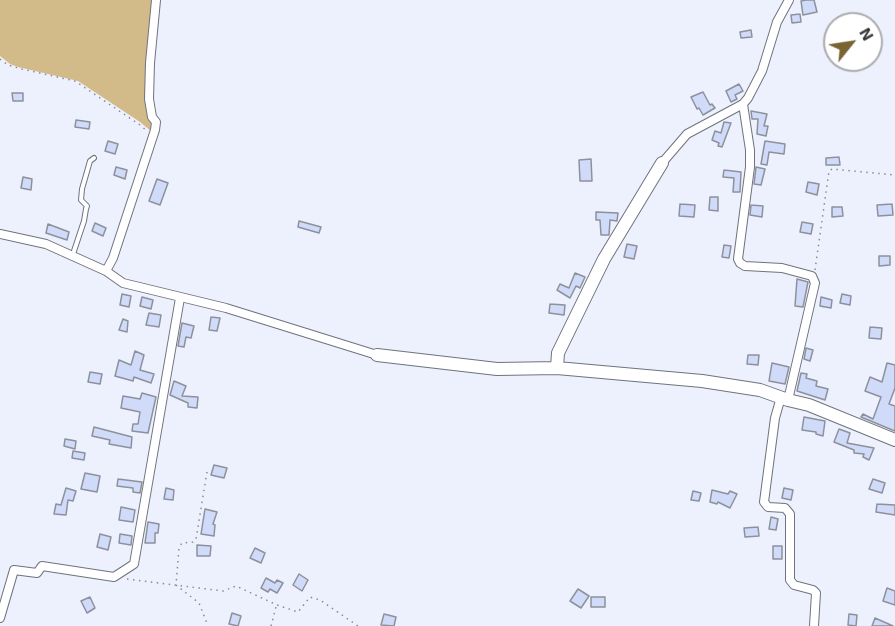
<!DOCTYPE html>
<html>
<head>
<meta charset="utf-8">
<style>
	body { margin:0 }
	#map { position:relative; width:895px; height:626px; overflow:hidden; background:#edf1fd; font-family:"Exo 2",sans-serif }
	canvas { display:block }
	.north { position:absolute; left:823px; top:12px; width:60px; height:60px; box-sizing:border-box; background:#fff; border:2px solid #abacae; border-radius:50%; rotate:60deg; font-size:16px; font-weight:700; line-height:24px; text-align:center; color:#2e3034 }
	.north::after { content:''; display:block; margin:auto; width:21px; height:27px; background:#7a6433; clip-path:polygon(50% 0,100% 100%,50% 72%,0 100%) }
</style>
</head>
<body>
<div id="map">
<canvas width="895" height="626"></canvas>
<div class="north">N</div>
</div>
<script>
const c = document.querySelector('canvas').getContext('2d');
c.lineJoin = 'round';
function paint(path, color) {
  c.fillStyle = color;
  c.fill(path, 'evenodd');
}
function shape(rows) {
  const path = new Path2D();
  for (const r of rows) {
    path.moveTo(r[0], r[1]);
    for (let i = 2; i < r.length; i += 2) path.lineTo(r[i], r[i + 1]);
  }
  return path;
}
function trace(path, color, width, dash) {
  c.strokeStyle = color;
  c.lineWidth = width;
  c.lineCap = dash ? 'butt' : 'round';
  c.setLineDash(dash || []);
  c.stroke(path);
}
paint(shape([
	[0,0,154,0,145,103,153,126,152,132,140,122,78,81,18,67,10,64,0,56]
]), '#d3bb89');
const building = shape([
	[806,0,814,0,817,12,803,15,801,1,806,0],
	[800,14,801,22,792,23,791,15,800,14],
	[751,30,752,37,741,38,740,32,751,30],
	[739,84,743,91,735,95,737,99,731,102,726,91,739,84],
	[703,92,710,105,712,104,715,108,703,115,699,108,697,109,691,97,703,92],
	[12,93,23,93,23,101,13,101,12,93],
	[751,111,767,114,764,126,768,126,766,136,757,134,758,119,752,119,751,111],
	[76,120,90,122,89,129,75,127,76,120],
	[724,122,731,123,722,147,718,146,719,143,712,140,715,131,721,133,724,122],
	[108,141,118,144,115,154,105,151,108,141],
	[765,141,785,144,784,154,769,152,767,165,761,164,765,141],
	[839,157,840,165,826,165,826,158,839,157],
	[591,159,592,181,580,181,579,160,591,159],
	[116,167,127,170,125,179,114,175,116,167],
	[756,167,765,169,761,185,754,184,756,167],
	[724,170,741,172,740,192,733,192,734,178,723,177,724,170],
	[23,177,32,179,31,190,21,188,23,177],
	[157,179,168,183,160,205,149,201,157,179],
	[808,182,819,184,817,195,806,192,808,182],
	[710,197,718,197,718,211,709,210,710,197],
	[680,204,695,205,694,217,679,216,680,204],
	[892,204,893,215,878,216,877,205,892,204],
	[751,205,763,206,762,217,750,215,751,205],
	[832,207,842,207,843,216,832,217,832,207],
	[596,212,618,213,617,221,610,220,609,235,601,235,600,220,596,220,596,212],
	[299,221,321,227,319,233,298,227,299,221],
	[802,222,813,224,811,234,800,232,802,222],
	[95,223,106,228,103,236,92,231,95,223],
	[48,224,69,232,67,240,46,233,48,224],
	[627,244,637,246,634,259,624,257,627,244],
	[724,245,731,246,729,258,722,257,724,245],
	[879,256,890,256,890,265,879,266,879,256],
	[575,273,585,277,580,288,576,286,570,298,557,290,560,284,569,288,575,273],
	[797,279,808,282,803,307,795,306,797,279],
	[122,294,131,296,129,307,120,305,122,294],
	[842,294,851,296,850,305,840,303,842,294],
	[142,297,153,300,151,309,140,306,142,297],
	[821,297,832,300,831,308,820,306,821,297],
	[550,304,565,305,564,315,549,313,550,304],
	[149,313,161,315,159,327,146,325,149,313],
	[211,317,220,318,217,331,209,330,211,317],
	[123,319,128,321,127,332,119,330,123,319],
	[182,323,194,326,191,338,186,337,184,347,178,346,182,323],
	[870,327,882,328,881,339,869,338,870,327],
	[806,348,813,350,810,361,804,359,806,348],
	[135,351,144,355,140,370,154,374,151,383,134,377,133,381,115,376,119,360,131,365,135,351],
	[748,355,759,355,758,365,747,364,748,355],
	[772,363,789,367,785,384,769,381,772,363],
	[887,363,895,365,895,388,889,404,895,406,895,431,861,417,863,414,873,419,881,397,865,391,870,377,882,382,887,363],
	[90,372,102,374,100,384,88,382,90,372],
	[801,373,807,374,806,378,817,381,816,386,828,389,825,400,797,391,801,373],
	[174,381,186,386,182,396,198,397,197,408,188,407,188,403,170,395,174,381],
	[142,393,156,397,148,433,132,431,133,424,138,424,140,412,121,408,123,396,140,399,142,393],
	[804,417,825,421,823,436,816,434,816,432,802,430,804,417],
	[94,427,132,437,131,448,109,444,110,440,92,436,94,427],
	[839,429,850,433,847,443,874,448,869,460,863,457,864,454,854,453,854,450,834,442,839,429],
	[65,439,76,441,75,449,64,446,65,439],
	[73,451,85,453,84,460,72,458,73,451],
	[214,465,227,468,224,478,211,475,214,465],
	[85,473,100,476,97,492,81,489,85,473],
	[118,479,142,482,140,493,133,492,133,488,117,486,118,479],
	[873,479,885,483,882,493,869,489,873,479],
	[66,488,76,491,73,501,68,500,66,515,54,514,56,504,61,505,66,488],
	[166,488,174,490,173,500,164,499,166,488],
	[784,488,793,490,791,500,782,498,784,488],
	[712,490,728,494,730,491,737,494,730,508,718,502,717,504,710,502,712,490],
	[693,491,701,493,699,501,691,500,693,491],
	[877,504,895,505,895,515,876,512,877,504],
	[121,507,135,510,133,522,119,520,121,507],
	[205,509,217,512,213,524,215,525,214,536,201,534,205,509],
	[771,517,778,519,776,530,769,529,771,517],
	[148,522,159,524,158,533,155,533,155,543,145,543,148,522],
	[758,527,759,536,745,537,744,528,758,527],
	[100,534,111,537,108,550,97,547,100,534],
	[120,534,132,536,131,545,119,543,120,534],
	[197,545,211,546,210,556,197,556,197,545],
	[773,546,782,546,782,559,773,559,773,546],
	[255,548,265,553,261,563,250,558,255,548],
	[299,574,308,580,302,591,293,585,299,574],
	[266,578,275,583,277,580,283,583,277,593,270,589,268,592,261,588,266,578],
	[887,588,895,591,895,605,883,601,887,588],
	[578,589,589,596,581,608,570,601,578,589],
	[90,597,95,608,87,613,81,601,90,597],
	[591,597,605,597,605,607,591,607,591,597],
	[232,613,241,616,238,626,229,624,232,613],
	[384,614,396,617,394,626,381,625,384,614],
	[849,614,857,615,856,626,848,625,849,614],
	[875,618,893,626,872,626,875,618]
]);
paint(building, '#d0dbfa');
trace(building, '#8d919c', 1.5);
const lane = shape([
	[73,254,84,221,86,209,87,206,81,200,82,189,90,161,94,158]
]);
const street = shape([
	[743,104,750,150,750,167,738,259,740,263,745,266,782,268,812,276,815,283,788,400],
	[662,163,687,134,743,104,748,98,762,71,777,22,789,0],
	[0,234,46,244,106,271,123,283,226,308,377,355],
	[106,271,113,258,155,130,156,122,152,117,149,99,150,63,156,0],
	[781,397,775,418,764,502,768,507,785,508,790,514,790,580,794,585,813,590,816,593,814,626],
	[0,618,14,570,37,573,42,566,114,577,134,564,180,298]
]);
const secondary = shape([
	[377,355,497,369,557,368,702,381,760,390,788,400,809,405,895,440],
	[557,368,558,353,604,259,662,163]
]);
trace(lane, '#6f737d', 6);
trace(street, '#6f737d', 10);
trace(secondary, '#6f737d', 14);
trace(shape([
	[0,59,8,65,22,69,75,81,140,125,147,131],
	[815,270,829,171,832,169,895,175],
	[207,472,196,539,193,542,182,543,179,548,176,585,199,603,208,626],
	[127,579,223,591,236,586,277,605,298,612,310,597,320,600,358,626],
	[271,626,276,607]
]), '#888b93', 1.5, [1.5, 4.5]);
trace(lane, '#fff', 4);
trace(street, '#fff', 8);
trace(secondary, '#fff', 12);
</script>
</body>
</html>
